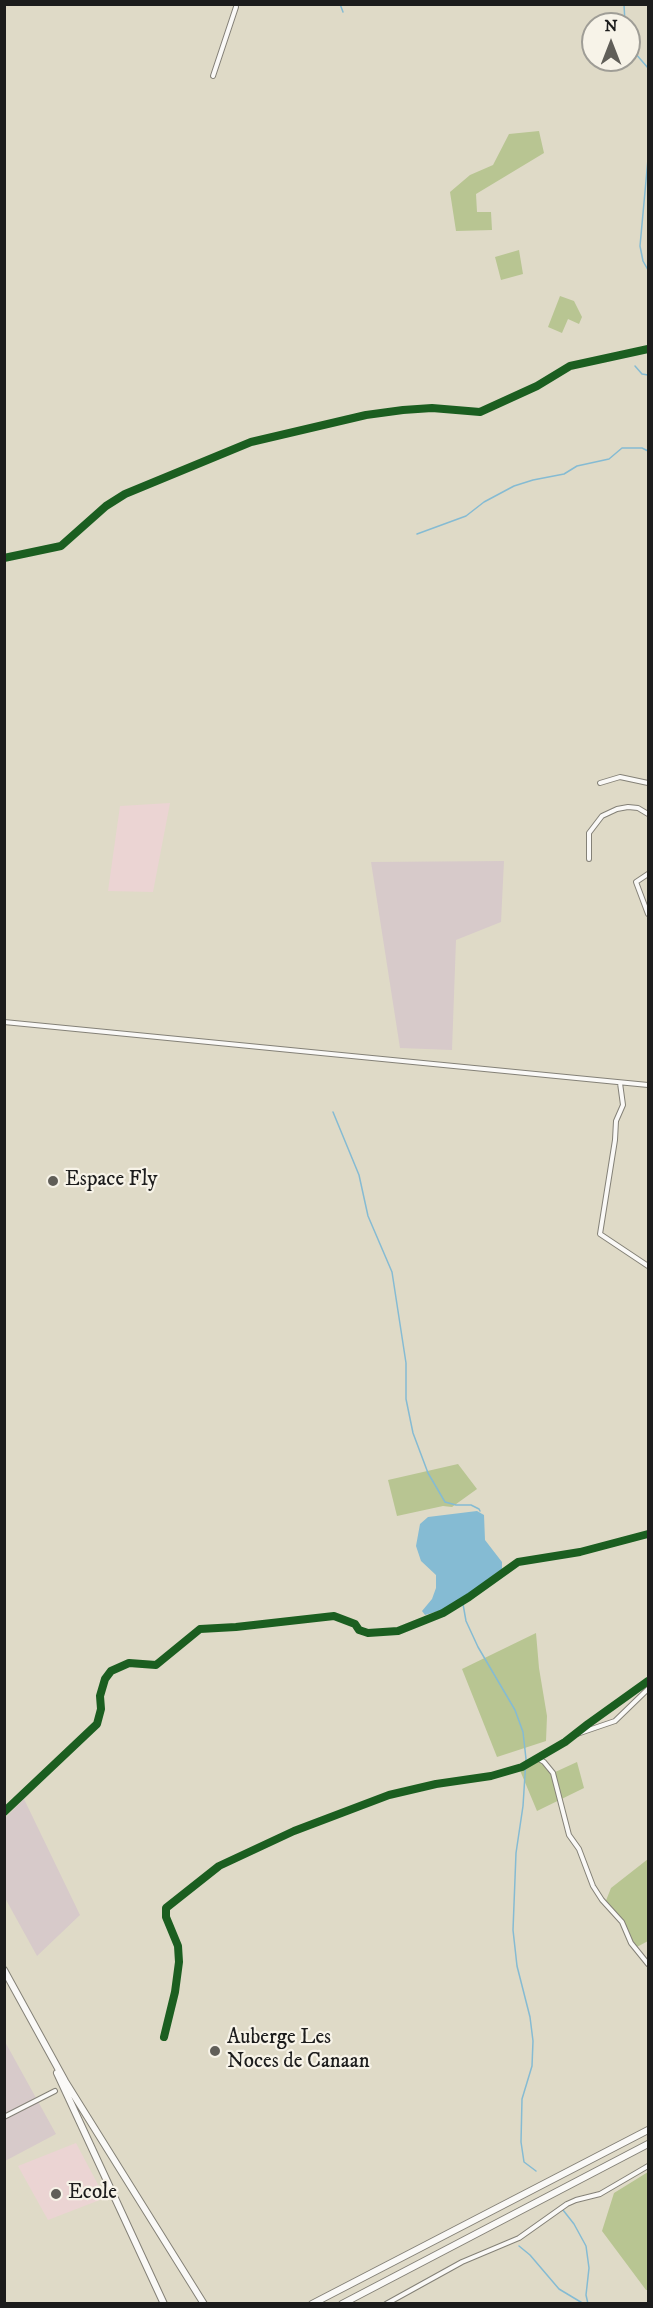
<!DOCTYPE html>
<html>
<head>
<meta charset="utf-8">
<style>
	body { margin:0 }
	#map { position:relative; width:653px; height:2308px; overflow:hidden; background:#dfdac7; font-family:"IM FELL DW Pica",serif }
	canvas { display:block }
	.frame { position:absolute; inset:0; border:6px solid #1c1c1c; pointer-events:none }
	.north { position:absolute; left:581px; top:12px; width:60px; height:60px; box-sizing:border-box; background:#f7f3e8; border:2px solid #9f9d96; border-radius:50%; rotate:0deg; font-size:16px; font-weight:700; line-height:24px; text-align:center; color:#1c1c1c }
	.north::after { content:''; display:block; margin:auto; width:21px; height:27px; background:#605e58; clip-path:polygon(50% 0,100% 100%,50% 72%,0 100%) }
</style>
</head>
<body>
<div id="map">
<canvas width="653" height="2308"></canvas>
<div class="frame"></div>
<div class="north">N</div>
</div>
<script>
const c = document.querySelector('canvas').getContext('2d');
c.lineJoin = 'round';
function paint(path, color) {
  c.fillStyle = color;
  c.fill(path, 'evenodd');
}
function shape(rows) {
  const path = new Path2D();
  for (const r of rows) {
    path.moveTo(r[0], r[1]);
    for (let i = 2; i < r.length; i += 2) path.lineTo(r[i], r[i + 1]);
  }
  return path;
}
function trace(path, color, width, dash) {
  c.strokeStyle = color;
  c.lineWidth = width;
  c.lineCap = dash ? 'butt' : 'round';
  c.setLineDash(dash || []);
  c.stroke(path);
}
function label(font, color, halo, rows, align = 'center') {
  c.font = font + ' "IM FELL DW Pica",serif';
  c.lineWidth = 4.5;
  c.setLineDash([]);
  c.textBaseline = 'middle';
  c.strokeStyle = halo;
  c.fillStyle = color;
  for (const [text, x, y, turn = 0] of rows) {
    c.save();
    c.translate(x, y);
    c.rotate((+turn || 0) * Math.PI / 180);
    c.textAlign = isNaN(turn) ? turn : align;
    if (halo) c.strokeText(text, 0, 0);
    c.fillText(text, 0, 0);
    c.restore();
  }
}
paint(shape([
	[170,803,153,892,108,891,120,806],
	[76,2143,105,2198,48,2220,18,2166]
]), '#ebd4d3');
paint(shape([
	[504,861,501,922,456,940,452,1050,400,1048,371,862],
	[24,1799,80,1915,37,1956,5,1898,5,1818],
	[4,2040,56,2134,5,2161,4,2161]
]), '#d7caca');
paint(shape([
	[539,131,544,153,476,194,477,212,491,212,492,230,456,231,450,192,470,175,493,165,509,134],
	[519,250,523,274,501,280,495,257],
	[560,296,574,301,582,317,579,324,568,319,562,333,548,327],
	[458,1464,477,1489,452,1507,443,1506,397,1516,388,1480],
	[536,1633,539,1668,547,1716,546,1741,497,1757,462,1669],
	[538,1758,553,1773,577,1762,584,1788,537,1811,519,1768],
	[648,1859,648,1941,635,1948,622,1922,605,1903,611,1888],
	[648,2172,648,2290,646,2290,602,2231,614,2193]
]), '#b8c592');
paint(shape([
	[477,1511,484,1515,485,1540,502,1562,502,1569,467,1595,442,1610,425,1615,422,1611,432,1599,436,1588,436,1575,421,1561,416,1546,420,1524,428,1517]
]), '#85bbd3');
trace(shape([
	[340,4,343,12],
	[624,4,625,24],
	[629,46,648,68],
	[648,159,640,246,643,261,648,270],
	[635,366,642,374,648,375],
	[417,534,466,516,484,502,514,486,533,480,564,474,577,466,609,459,622,448,642,448,648,451],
	[333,1112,359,1175,368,1216,392,1272,406,1363,406,1399,413,1433,428,1473,445,1502,456,1505,471,1505,479,1509,480,1511],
	[463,1604,466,1621,478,1647,515,1710,523,1732,526,1759,523,1806,516,1853,513,1930,517,1966,530,2017,533,2041,532,2066,522,2099,521,2142,524,2162,536,2171],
	[563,2210,574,2224,586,2246,589,2268,586,2295,588,2304],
	[519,2246,530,2255,559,2289,584,2304]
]), '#85bbd3', 1.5);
const minor = shape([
	[213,76,236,7],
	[4,558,61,546,106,506,125,494,251,442,366,415,403,410,432,408,480,412,537,386,570,366,648,349],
	[600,783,620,777,648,783],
	[589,859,589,833,602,816,617,809,628,807,638,808,648,814],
	[648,874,636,882,648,914],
	[4,1022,648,1085],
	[620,1083,623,1105,616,1121,615,1140,600,1234,648,1266],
	[577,1734,615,1721,648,1689],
	[539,1759,544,1762,553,1773,569,1835,579,1849,593,1886,602,1900,622,1922,631,1943,648,1964],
	[4,1812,97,1724,101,1709,100,1696,105,1679,111,1671,129,1663,156,1665,200,1629,236,1627,334,1616,355,1624,359,1630,368,1633,398,1631,443,1613,469,1597,518,1562,580,1552,648,1534],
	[164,2037,175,1992,179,1962,178,1946,166,1917,166,1908,219,1866,294,1831,389,1795,436,1784,491,1776,522,1767,565,1742,588,1724,648,1681],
	[4,2117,55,2091],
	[386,2304,462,2262,519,2238,567,2204,576,2200,600,2194,648,2166]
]);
const highway = shape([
	[4,1970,65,2081,204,2304],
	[57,2073,164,2304],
	[312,2304,648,2130],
	[342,2304,648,2144]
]);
trace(minor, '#848177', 6);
trace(highway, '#848177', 8);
trace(minor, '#faf9f7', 4);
trace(highway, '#faf9f7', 6);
trace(shape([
	[4,558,61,546,106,506,125,494,251,442,366,415,403,410,432,408,480,412,537,386,570,366,648,349],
	[4,1812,97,1724,101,1709,100,1696,105,1679,111,1671,129,1663,156,1665,200,1629,236,1627,334,1616,355,1624,359,1630,368,1633,398,1631,443,1613,469,1597,518,1562,580,1552,648,1534],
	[164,2037,175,1992,179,1962,178,1946,166,1917,166,1908,219,1866,294,1831,389,1795,436,1784,491,1776,522,1767,565,1742,588,1724,648,1681]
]), '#1b5e20', 8);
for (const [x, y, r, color] of [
	[53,1181,6,"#605e58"],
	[215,2051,6,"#605e58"],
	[56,2194,6,"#605e58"]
]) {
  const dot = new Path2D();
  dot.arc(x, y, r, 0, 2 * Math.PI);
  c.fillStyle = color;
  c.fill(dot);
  trace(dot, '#f7f3e8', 2);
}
label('21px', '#1c1c1c', '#f7f3e8', [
	["Espace Fly",65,1181],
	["Auberge Les",227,2039],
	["Noces de Canaan",227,2063],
	["Ecole",68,2194]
], 'left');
</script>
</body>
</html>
